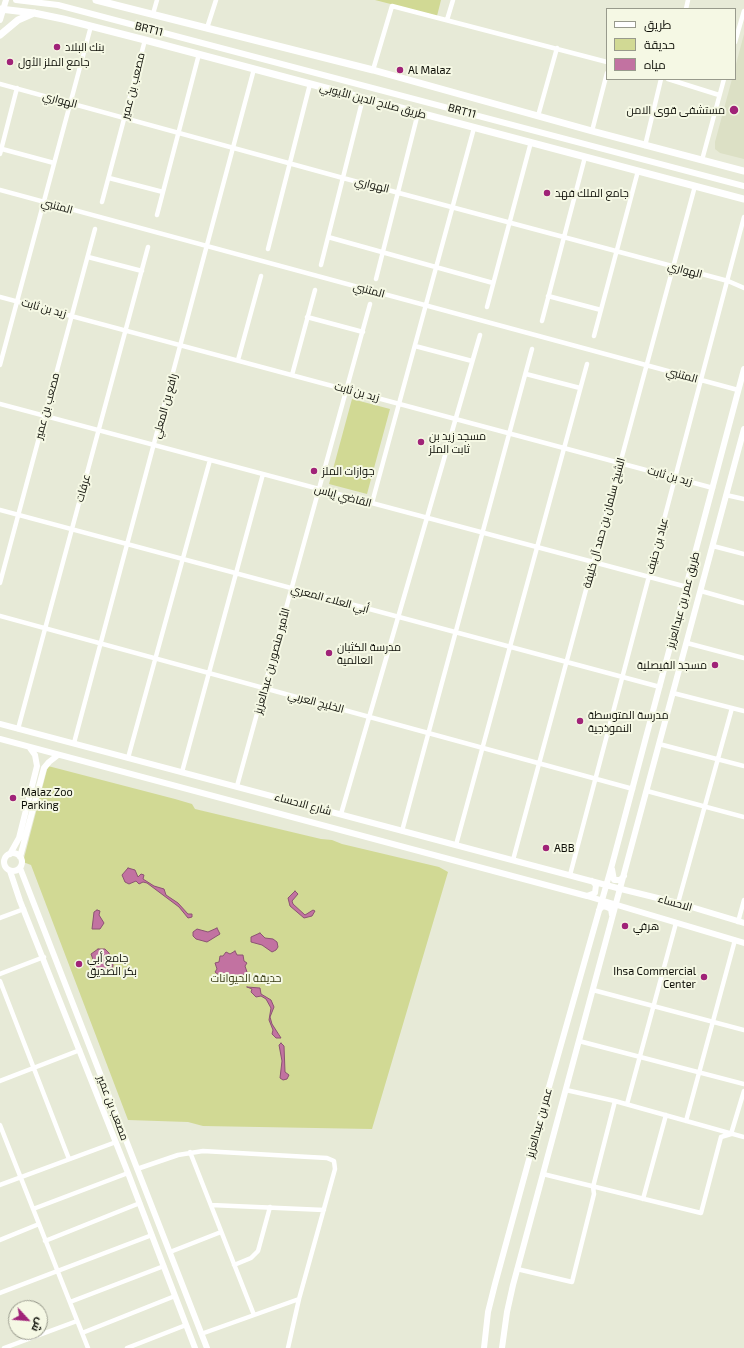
<!DOCTYPE html>
<html>
<head>
<meta charset="utf-8">
<style>
	body { margin:0 }
	#map { position:relative; width:744px; height:1348px; overflow:hidden; background:#e7ead7; font-family:"Exo 2",Cairo,sans-serif }
	canvas { display:block }
	.legend { position:absolute; left:606px; top:8px; width:130px; height:72px; box-sizing:border-box; background:#f5f8e4; border:1px solid #989a8c; margin:0; padding:5px 7px; list-style:none; font-size:12px; color:#0d0e07 }
	.legend li { display:flex; align-items:center; gap:8px; height:20px }
	.legend b { width:20px; border:1px solid #989a8c }
	.north { position:absolute; left:8px; top:1300px; width:40px; height:40px; box-sizing:border-box; background:#f5f8e4; border:1px solid #989a8c; border-radius:50%; rotate:116deg; font-size:11px; font-weight:700; line-height:16px; text-align:center; color:#0d0e07 }
	.north::after { content:''; display:block; margin:auto; width:14px; height:18px; background:#a02378; clip-path:polygon(50% 0,100% 100%,50% 72%,0 100%) }
</style>
</head>
<body>
<div id="map">
<canvas width="744" height="1348"></canvas>
<ul class="legend">
<li><b style="height:5px;background:#fff"></b>طريق</li>
<li><b style="height:11px;background:#d1d994"></b>حديقة</li>
<li><b style="height:11px;background:#c272a1"></b>مياه</li>
</ul>
<div class="north">ش</div>
</div>
<script>
const c = document.querySelector('canvas').getContext('2d');
c.lineJoin = 'round';
function paint(path, color) {
  c.fillStyle = color;
  c.fill(path, 'evenodd');
}
function shape(rows) {
  const path = new Path2D();
  for (const r of rows) {
    if (r.length === 3) {
      path.moveTo(r[0] + r[2], r[1]);
      path.arc(r[0], r[1], r[2], 0, 2 * Math.PI);
      continue;
    }
    path.moveTo(r[0], r[1]);
    for (let i = 2; i < r.length; i += 2) path.lineTo(r[i], r[i + 1]);
  }
  return path;
}
function trace(path, color, width, dash) {
  c.strokeStyle = color;
  c.lineWidth = width;
  c.lineCap = dash ? 'butt' : 'round';
  c.setLineDash(dash || []);
  c.stroke(path);
}
function label(font, color, halo, rows, align = 'center') {
  c.font = font + ' "Exo 2",Cairo,sans-serif';
  c.lineWidth = 4;
  c.setLineDash([]);
  c.textBaseline = 'middle';
  c.strokeStyle = halo;
  c.fillStyle = color;
  for (const [text, x, y, turn = 0] of rows) {
    c.save();
    c.translate(x, y);
    c.rotate((+turn || 0) * Math.PI / 180);
    c.textAlign = isNaN(turn) ? turn : align;
    if (halo) c.strokeText(text, 0, 0);
    c.fillText(text, 0, 0);
    c.restore();
  }
}
paint(shape([
	[744,34,744,159,720,153,715,149,715,142,732,79,735,79,735,68]
]), '#dce0c5');
paint(shape([
	[375,0,441,0,437,16],
	[352,399,390,409,367,494,329,484],
	[48,766,175,799,192,804,195,809,321,839,332,840,342,844,439,867,448,872,372,1129,203,1126,188,1122,128,1120,31,865,23,862]
]), '#d1d994');
const water = shape([
	[128,868,135,870,138,877,141,874,144,875,143,879,154,886,164,889,166,895,178,903,188,914,192,914,192,917,188,918,179,907,147,883,143,882,139,884,136,881,129,884,125,882,122,875,128,868],
	[295,891,298,894,292,901,293,904,305,915,313,910,315,911,312,916,304,918,290,906,288,898,295,891],
	[97,910,100,911,99,915,104,923,100,929,92,929,94,912,97,910],
	[217,928,220,934,207,942,196,939,193,936,193,932,197,929,208,932,217,928],
	[260,933,265,938,273,939,277,942,278,947,276,950,272,952,262,945,251,942,251,937,260,933],
	[98,949,105,949,109,953,113,965,112,971,99,976,91,954,98,949],
	[235,951,237,955,243,955,244,961,247,963,245,966,247,972,244,974,242,979,237,980,235,983,231,982,227,983,223,979,219,979,220,976,215,972,217,969,215,963,219,962,220,956,223,956,226,952,230,954,235,951],
	[247,987,260,988,261,994,271,1000,274,1007,270,1017,272,1024,281,1038,276,1038,272,1034,273,1030,269,1020,271,1008,266,999,261,996,256,997,251,992,252,989,247,987],
	[281,1043,284,1046,285,1072,289,1075,287,1079,283,1080,280,1078,282,1061,279,1045,281,1043]
]);
paint(water, '#c272a1');
trace(water, '#8c5473', 1);
trace(shape([
	[686,9,688,0],
	[153,14,157,0],
	[447,20,453,0],
	[207,28,216,0],
	[735,42,744,11],
	[373,70,392,6,607,62],
	[668,79,719,95],
	[0,84,343,178,728,281,744,288],
	[538,116,557,48],
	[592,131,607,73],
	[645,146,661,79],
	[2,149,54,163],
	[0,154,17,88],
	[702,160,724,79],
	[109,178,163,192],
	[0,190,738,390],
	[102,202,145,40],
	[157,215,199,54],
	[328,237,493,283],
	[268,249,310,84],
	[88,257,142,271],
	[321,265,363,98],
	[376,279,418,113],
	[548,296,601,310],
	[0,297,713,488],
	[487,307,531,142],
	[307,317,363,332],
	[542,321,585,157],
	[594,336,638,171],
	[415,346,472,361],
	[238,360,261,276],
	[0,365,91,26],
	[526,374,580,388],
	[292,375,315,290],
	[0,404,687,587],
	[726,495,744,499],
	[372,503,474,128],
	[0,510,660,687],
	[713,546,744,554],
	[0,583,95,229],
	[701,591,744,603],
	[0,616,633,789],
	[687,643,744,658],
	[673,693,744,711],
	[18,729,148,247],
	[74,743,254,69],
	[659,744,744,766],
	[128,758,210,460],
	[182,772,263,474],
	[237,786,370,304],
	[647,791,744,817],
	[341,814,480,335],
	[402,831,532,349],
	[456,845,587,364],
	[513,860,695,186],
	[570,875,744,217],
	[678,903,732,708],
	[0,918,24,909],
	[738,922,744,900],
	[0,974,44,957],
	[0,981,69,1159],
	[593,990,744,1030],
	[579,1041,744,1084],
	[0,1081,80,1050],
	[566,1090,615,1101,744,1137],
	[627,1104,676,923],
	[686,1121,735,940],
	[0,1125,88,1348],
	[190,1152,254,1315],
	[137,1169,178,1155,203,1151,327,1158,334,1161,335,1169,299,1299,288,1348],
	[543,1174,701,1213,721,1137,731,1134,744,1091],
	[0,1185,116,1142],
	[643,1199,666,1115],
	[211,1205,324,1210],
	[33,1209,128,1173],
	[0,1240,39,1224],
	[45,1241,140,1203],
	[170,1252,221,1232],
	[234,1265,251,1258,258,1251,270,1207],
	[517,1269,572,1282,594,1194,593,1187,615,1101],
	[0,1293,152,1235],
	[70,1302,164,1266],
	[82,1333,175,1296],
	[201,1334,299,1299],
	[4,1348,77,1321],
	[127,1348,186,1325]
]), '#fff', 4.5);
trace(shape([
	[16,0,58,5,744,186],
	[0,20,6,0],
	[0,724,621,889,678,903,744,923],
	[0,739,587,896,744,943],
	[13,862,9],
	[10,854,19,838,37,766,35,755,30,748],
	[20,857,44,768,49,762,58,755],
	[20,868,207,1348],
	[612,869,614,880,620,880,624,876],
	[10,871,20,901,128,1173,195,1348],
	[587,896,595,893,596,885,592,881],
	[599,910,603,906,607,907,611,909,612,915],
	[484,1348,488,1312,495,1284,545,1101,612,865,744,369],
	[502,1348,507,1312,513,1285,744,429]
]), '#fff', 6);
trace(shape([
	[96,0,373,70,592,131,744,171],
	[0,9,34,13,63,19,145,40,744,199],
	[0,35,18,20,34,13]
]), '#fff', 7);
for (const [x, y, r, color] of [
	[57,47,4,"#a02378"],
	[10,62,4,"#a02378"],
	[400,70,4,"#a02378"],
	[734,110,5,"#a02378"],
	[547,193,4,"#a02378"],
	[421,442,4,"#a02378"],
	[314,471,4,"#a02378"],
	[329,653,4,"#a02378"],
	[715,665,4,"#a02378"],
	[580,721,4,"#a02378"],
	[13,798,4,"#a02378"],
	[546,848,4,"#a02378"],
	[625,926,4,"#a02378"],
	[79,964,4,"#a02378"],
	[704,977,4,"#a02378"]
]) {
  const dot = new Path2D();
  dot.arc(x, y, r, 0, 2 * Math.PI);
  c.fillStyle = color;
  c.fill(dot);
  trace(dot, '#f5f8e4', 1.5);
}
label('11px', '#0d0e07', '#f5f8e4', [
	["BRT11",149,29,14],
	["مصعب بن عمير",133,86,-76],
	["الهواري",60,100,15],
	["طريق صلاح الدين الأيوبي",373,101,15],
	["BRT11",462,111,15],
	["الهواري",372,185,14],
	["المتنبي",57,206,15],
	["الهواري",685,270,15],
	["المتنبي",369,290,15],
	["زيد بن ثابت",44,308,15],
	["المتنبي",682,375,15],
	["زيد بن ثابت",357,392,15],
	["مصعب بن عمير",47,406,-75],
	["رافع بن المعلي",165,406,-75],
	["زيد بن ثابت",670,476,15],
	["عرفات",83,488,-75],
	["القاضي إياس",343,496,15],
	["الشيخ سلمان بن حمد آل خليفة",604,523,-75],
	["عباد بن حنيف",657,546,-75],
	["أبي العلاء المعري",330,599,15],
	["طريق عمر بن عبدالعزيز",683,600,-75],
	["الأمير منصور بن عبدالعزيز",272,661,-75],
	["الخليج العربي",316,702,15],
	["شارع الاحساء",303,804,15],
	["الاحساء",675,903,16],
	["مصعب بن عمير",113,1108,69],
	["عمر بن عبدالعزيز",539,1123,-75]
]);
label('11px', '#0d0e07', '#f5f8e4', [
	["بنك البلاد",65,47],
	["جامع الملز الأول",18,62],
	["Al Malaz",408,70],
	["مستشفى قوى الامن",725,110,"right"],
	["جامع الملك فهد",555,193],
	["مسجد زيد بن",429,436],
	["ثابت الملز",429,449],
	["جوازات الملز",322,471],
	["مدرسة الكثبان",337,647],
	["العالمية",337,660],
	["مسجد الفيصلية",707,665,"right"],
	["مدرسة المتوسطة",588,715],
	["النموذجية",588,728],
	["Malaz Zoo",21,792],
	["Parking",21,805],
	["ABB",554,848],
	["هرفي",633,926],
	["جامع أبي",87,958],
	["بكر الصديق",87,971],
	["Ihsa Commercial",696,971,"right"],
	["Center",696,984,"right"]
], 'left');
label('11px', '#373a13', '#f5f8e4', [
	["حديقة الحيوانات",246,978]
]);
</script>
</body>
</html>
